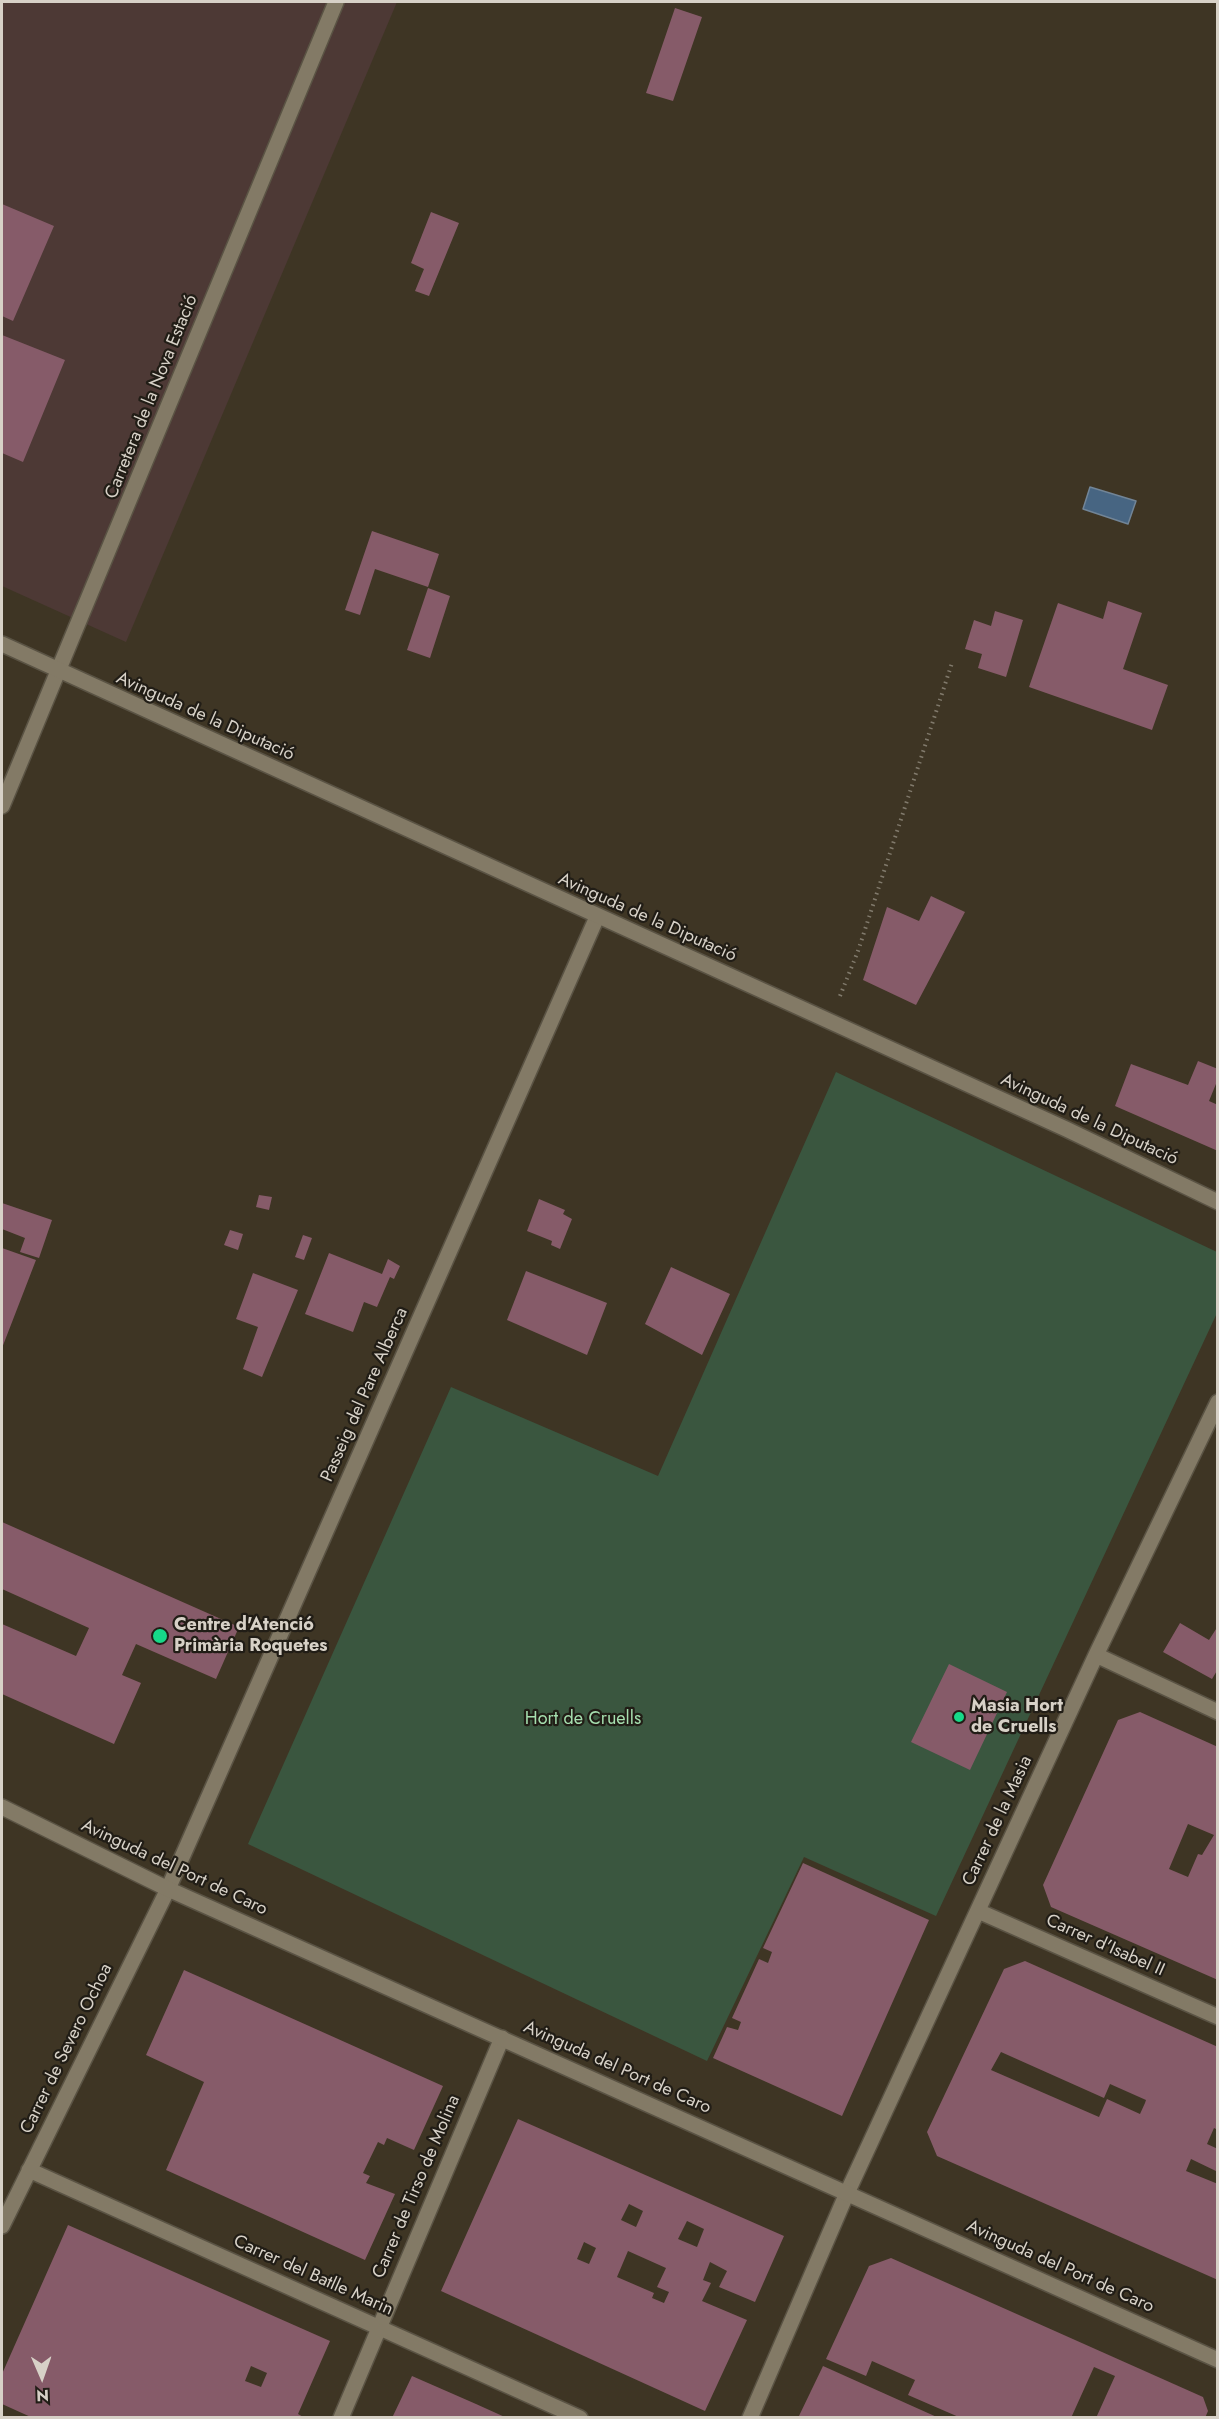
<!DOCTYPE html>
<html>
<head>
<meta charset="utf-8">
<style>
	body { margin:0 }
	#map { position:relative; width:1219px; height:2419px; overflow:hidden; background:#3e3524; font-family:Jost,sans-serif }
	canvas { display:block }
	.frame { position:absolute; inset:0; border:3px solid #d7d1c7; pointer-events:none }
	.north { position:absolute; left:12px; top:2347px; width:60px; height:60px; -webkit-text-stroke:4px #211d16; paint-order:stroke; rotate:178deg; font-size:16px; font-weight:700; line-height:24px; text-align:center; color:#d7d1c7 }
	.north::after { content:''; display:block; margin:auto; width:21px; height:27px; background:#d7d1c7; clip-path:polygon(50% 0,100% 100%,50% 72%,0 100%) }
</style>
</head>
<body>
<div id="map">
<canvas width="1219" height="2419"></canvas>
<div class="frame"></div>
<div class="north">N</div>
</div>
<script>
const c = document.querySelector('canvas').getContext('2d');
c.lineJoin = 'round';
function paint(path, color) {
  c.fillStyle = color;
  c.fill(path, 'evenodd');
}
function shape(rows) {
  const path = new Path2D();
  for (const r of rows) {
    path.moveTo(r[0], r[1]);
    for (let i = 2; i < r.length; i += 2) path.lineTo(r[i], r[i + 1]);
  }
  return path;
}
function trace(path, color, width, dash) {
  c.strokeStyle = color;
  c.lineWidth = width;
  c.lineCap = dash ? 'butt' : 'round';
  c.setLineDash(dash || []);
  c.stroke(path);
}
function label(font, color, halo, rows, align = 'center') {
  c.font = font + ' Jost,sans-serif';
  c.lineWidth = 4.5;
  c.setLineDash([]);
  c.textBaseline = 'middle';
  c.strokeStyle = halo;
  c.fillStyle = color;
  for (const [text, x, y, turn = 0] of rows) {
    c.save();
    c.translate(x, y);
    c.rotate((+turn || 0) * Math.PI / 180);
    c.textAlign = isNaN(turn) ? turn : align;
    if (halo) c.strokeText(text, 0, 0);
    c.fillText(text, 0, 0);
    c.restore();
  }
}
paint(shape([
	[2,2,397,2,126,642,2,586]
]), '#4d3935');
paint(shape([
	[836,1072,1217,1252,1217,1313,936,1916,804,1857,707,2061,248,1844,451,1387,658,1476]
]), '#3a563f');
const water = shape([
	[1090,487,1136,501,1128,524,1083,509,1090,487]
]);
paint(water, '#476582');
trace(water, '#728597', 1.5);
paint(shape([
	[675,8,702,17,673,101,646,93],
	[2,204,54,226,13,321,2,316],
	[431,212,459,223,429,296,415,291,424,269,411,263],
	[2,335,65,360,23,462,2,453],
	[372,531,439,554,428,587,375,569,360,615,345,610],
	[428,588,450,596,430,658,407,650],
	[1108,601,1142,613,1123,669,1168,685,1152,730,1029,687,1058,603,1103,619],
	[995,611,1023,620,1006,677,978,668,982,654,965,649,974,620,991,626],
	[931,896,965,912,916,1005,863,980,887,907,919,921],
	[1198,1061,1218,1069,1218,1079,1209,1101,1218,1105,1218,1151,1115,1106,1131,1064,1188,1085],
	[259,1195,272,1197,269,1210,256,1207],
	[539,1199,565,1210,563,1214,572,1219,560,1249,551,1245,552,1241,527,1231],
	[2,1203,52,1220,39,1258,20,1252,25,1238,2,1229],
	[230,1230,243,1234,238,1250,224,1245],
	[303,1235,312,1238,304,1260,295,1257],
	[2,1248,36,1260,2,1348],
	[329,1253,382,1274,388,1259,400,1266,394,1279,390,1277,377,1307,364,1302,353,1332,305,1314],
	[671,1267,730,1294,702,1355,645,1324],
	[526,1271,607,1303,587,1355,507,1320],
	[253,1273,298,1290,262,1377,243,1369,258,1327,236,1319],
	[2,1522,239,1627,216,1679,136,1644,122,1675,141,1683,114,1744,2,1694,2,1624,76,1656,89,1628,2,1589],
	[1180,1623,1209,1640,1218,1626,1218,1669,1212,1679,1163,1652],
	[949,1664,1007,1692,970,1770,911,1742],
	[1140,1712,1218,1747,1218,1980,1051,1907,1043,1885,1118,1720],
	[1188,1824,1214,1835,1202,1855,1198,1854,1188,1877,1169,1869],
	[803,1863,929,1920,842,2116,713,2058,727,2027,738,2030,741,2022,732,2018,759,1959,768,1963,772,1952,763,1948],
	[1025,1961,1218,2047,1218,2130,1214,2128,1207,2144,1218,2149,1218,2172,1191,2159,1186,2171,1218,2184,1218,2280,937,2156,927,2132,1004,1969],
	[1001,2052,1104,2098,1110,2084,1146,2100,1145,2103,1140,2114,1107,2099,1099,2117,991,2070],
	[184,1970,443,2086,414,2150,387,2138,384,2145,378,2142,363,2173,370,2176,366,2183,395,2194,365,2260,166,2170,204,2082,146,2055],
	[518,2119,784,2236,755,2302,719,2287,727,2271,710,2262,703,2280,711,2283,702,2301,747,2320,705,2411,441,2291],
	[629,2204,643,2211,636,2227,621,2220],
	[687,2221,704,2229,697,2247,678,2239],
	[584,2242,596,2248,589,2264,577,2259],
	[628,2251,666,2268,657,2287,669,2292,664,2303,652,2298,654,2293,617,2277],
	[68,2225,330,2341,298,2414,305,2418,33,2418,2,2404,2,2374],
	[251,2366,267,2373,261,2387,245,2381],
	[891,2258,1203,2397,1208,2411,1205,2418,1096,2418,1115,2376,1094,2367,1071,2418,961,2418,908,2395,915,2380,872,2361,866,2376,826,2359,869,2266],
	[823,2366,939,2418,798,2418],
	[412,2376,476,2404,507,2418,392,2418]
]), '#865b69');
const minor = shape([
	[2,806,336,2],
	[1096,1655,1218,1712],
	[978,1911,1218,2017],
	[29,2170,580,2418],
	[2,2226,168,1889,597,917],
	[341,2418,502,2038],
	[750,2418,847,2193,1096,1655,1218,1402]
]);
const tertiary = shape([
	[2,644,1066,1129,1218,1202],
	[2,1807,168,1889,1218,2360]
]);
trace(minor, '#5a5344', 18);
trace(tertiary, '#5a5344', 18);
trace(shape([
	[840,996,858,951,952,663]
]), '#817a6c', 4, [1.5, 4.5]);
trace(minor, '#837a66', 15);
trace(tertiary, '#837a66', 15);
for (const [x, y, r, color] of [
	[160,1636,8,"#16d989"],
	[959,1717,6,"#16d989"]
]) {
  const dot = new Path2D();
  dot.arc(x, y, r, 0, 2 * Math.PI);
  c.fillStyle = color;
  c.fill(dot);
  trace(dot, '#211d16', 2);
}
label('18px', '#d7d1c7', '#211d16', [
	["Carretera de la Nova Estació",152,397,-68],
	["Avinguda de la Diputació",205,717,24],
	["Avinguda de la Diputació",647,918,24],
	["Avinguda de la Diputació",1089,1120,25],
	["Passeig del Pare Alberca",365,1395,-66],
	["Carrer de la Masia",998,1821,-65],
	["Avinguda del Port de Caro",174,1868,25],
	["Carrer d'Isabel II",1105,1946,24],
	["Carrer de Severo Ochoa",67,2049,-64],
	["Avinguda del Port de Caro",617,2068,24],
	["Carrer de Tirso de Molina",417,2187,-67],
	["Avinguda del Port de Caro",1060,2267,24],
	["Carrer del Batlle Marin",313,2276,24]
]);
label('bold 18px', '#d7d1c7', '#211d16', [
	["Centre d'Atenció",174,1626],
	["Primària Roquetes",174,1647],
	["Masia Hort",971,1707],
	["de Cruells",971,1728]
], 'left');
label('18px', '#a6dfaf', '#211d16', [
	["Hort de Cruells",583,1720]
]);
</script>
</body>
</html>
